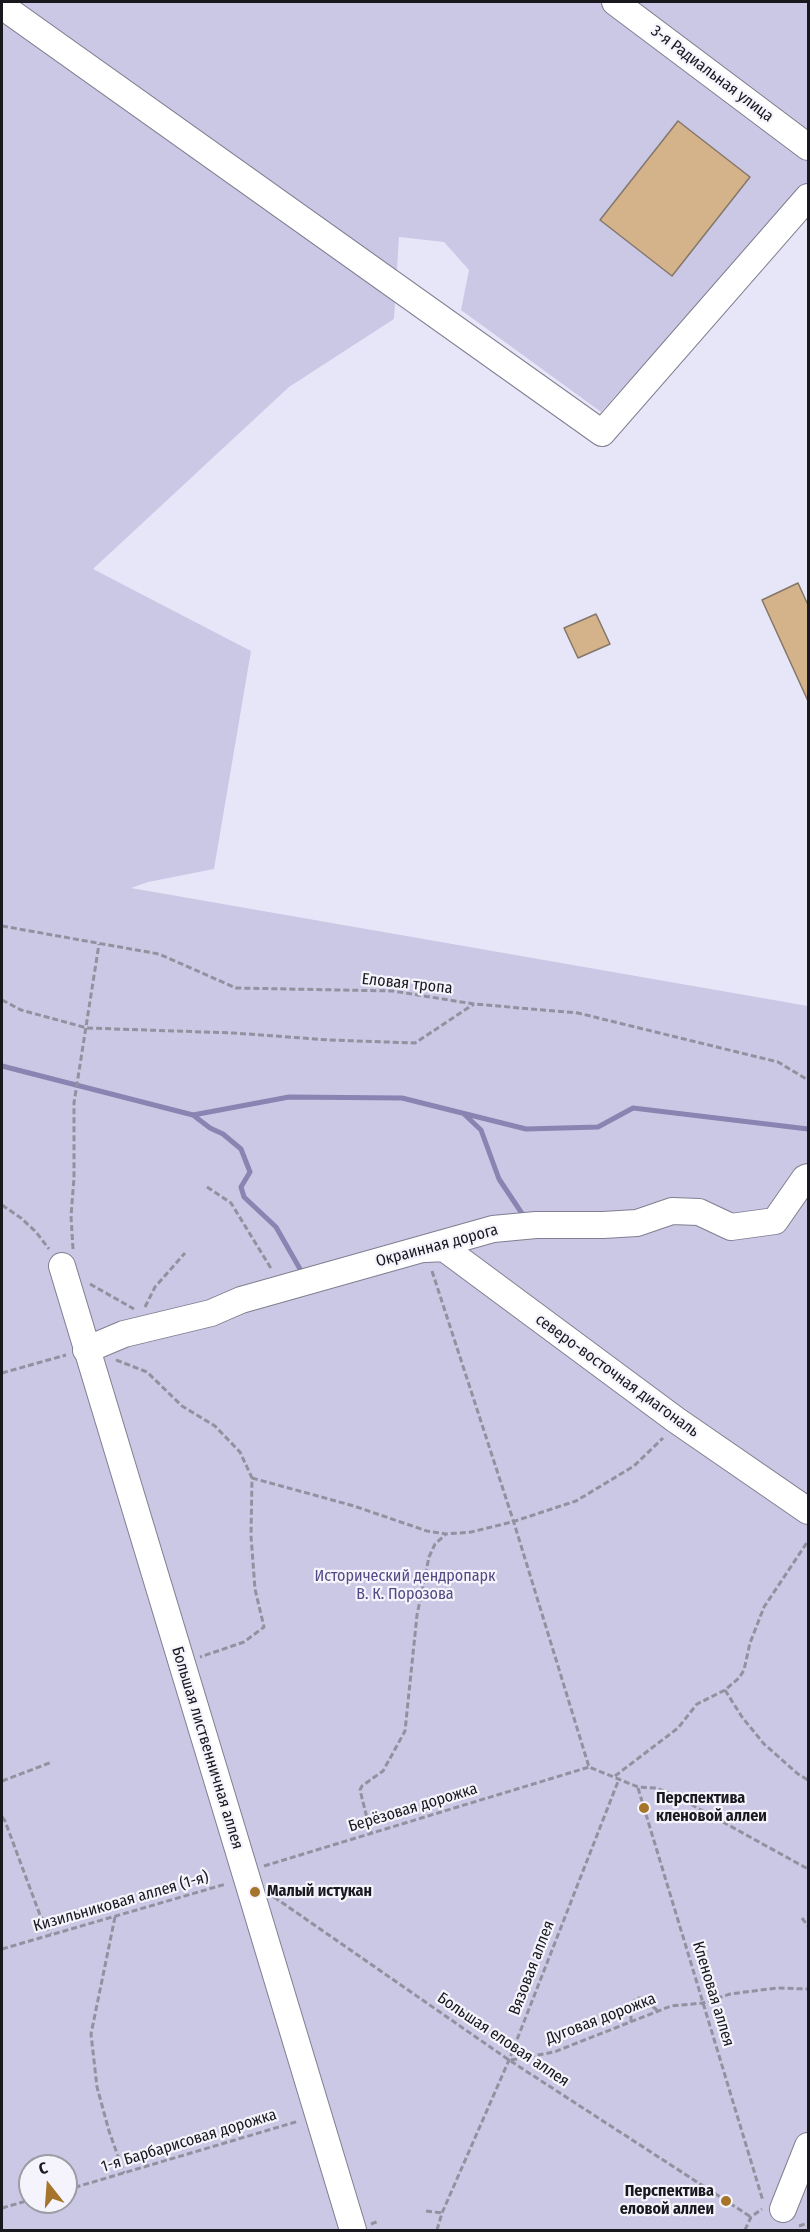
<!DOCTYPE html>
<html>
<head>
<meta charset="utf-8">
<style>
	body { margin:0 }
	#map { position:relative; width:810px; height:2232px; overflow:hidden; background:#e7e6f9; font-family:"Fira Sans Condensed",sans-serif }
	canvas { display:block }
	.frame { position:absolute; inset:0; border:3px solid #19181f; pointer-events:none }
	.north { position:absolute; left:18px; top:2154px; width:60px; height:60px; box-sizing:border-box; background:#f5f4fc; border:2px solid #9d9ca4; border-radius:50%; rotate:343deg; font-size:16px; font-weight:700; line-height:24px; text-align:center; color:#19181f }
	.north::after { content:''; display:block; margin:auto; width:21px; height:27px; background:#a6742b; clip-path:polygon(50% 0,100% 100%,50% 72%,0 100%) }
</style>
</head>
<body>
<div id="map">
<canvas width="810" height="2232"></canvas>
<div class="frame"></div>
<div class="north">С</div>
</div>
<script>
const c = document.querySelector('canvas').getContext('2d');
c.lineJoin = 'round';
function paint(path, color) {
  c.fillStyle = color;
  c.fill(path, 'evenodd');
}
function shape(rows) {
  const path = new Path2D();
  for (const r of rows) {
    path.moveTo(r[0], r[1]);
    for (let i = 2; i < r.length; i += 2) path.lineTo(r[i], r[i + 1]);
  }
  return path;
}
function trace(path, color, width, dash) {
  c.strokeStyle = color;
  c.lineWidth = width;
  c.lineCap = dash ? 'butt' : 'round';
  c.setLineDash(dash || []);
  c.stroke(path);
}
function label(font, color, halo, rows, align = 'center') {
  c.font = font + ' "Fira Sans Condensed",sans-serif';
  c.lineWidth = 4.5;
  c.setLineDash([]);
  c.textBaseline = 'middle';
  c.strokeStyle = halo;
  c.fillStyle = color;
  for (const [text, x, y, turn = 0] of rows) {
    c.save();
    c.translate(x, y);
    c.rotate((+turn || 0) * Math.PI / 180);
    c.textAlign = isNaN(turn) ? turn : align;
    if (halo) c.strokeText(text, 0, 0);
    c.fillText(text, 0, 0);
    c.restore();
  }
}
paint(shape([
	[2,2,808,2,808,182,601,412,461,310,469,270,444,242,399,237,394,319,289,387,93,569,251,651,214,869,148,882,131,888,808,1006,808,2230,2,2230],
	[30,2166,66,2166,66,2202,30,2202]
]), '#cbc8e5');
trace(shape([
	[2,1066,193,1115,289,1097,402,1098,526,1129,598,1127,633,1108,808,1129],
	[464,1114,481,1130,499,1179,523,1215],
	[193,1115,210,1128,223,1134,241,1149,250,1172,241,1187,244,1197,276,1227,300,1269]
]), '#8984b1', 5);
const building = shape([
	[678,121,750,177,672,276,600,220,678,121],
	[798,583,808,605,808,701,762,600,798,583],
	[596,614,610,644,578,658,564,628,596,614]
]);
paint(building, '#d4b38b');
trace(building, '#847769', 1.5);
const minor = shape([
	[615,2,808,147],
	[2,6,602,433,808,197],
	[426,1249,444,1248,676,1420,808,1511],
	[62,1266,353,2230],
	[86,1350,124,1334,211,1313,241,1300,493,1229,536,1225,603,1225,637,1223,672,1211,699,1212,731,1227,775,1221,805,1178,808,1177],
	[783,2209,808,2146]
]);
trace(minor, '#807e90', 28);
trace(shape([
	[2,926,159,954,236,988,393,991,474,1004,578,1013,778,1062,808,1080],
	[2,1000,21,1010,87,1028,234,1033,329,1040,415,1043,474,1004],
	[207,1187,231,1203,272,1270],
	[2,1205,21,1218,36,1232,49,1249],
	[73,1249,71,1216,74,1178,74,1103,99,944],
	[432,1271,515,1526,589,1767,638,1787,656,1788,674,1795,808,1869],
	[90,1284,134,1309],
	[145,1307,155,1287,185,1253],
	[116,1360,147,1372,182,1406,215,1426,240,1452,252,1478,251,1536,255,1589,264,1627,244,1642,200,1657],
	[2,1373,66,1355],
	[252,1478,354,1506,427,1531,446,1534,471,1532,512,1522,576,1501,634,1466,663,1438],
	[725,1690,742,1717,764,1744,798,1774,808,1780],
	[615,1776,678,1728,697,1704,725,1690,739,1678,744,1670,750,1643,764,1607,808,1541],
	[2,1781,52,1762],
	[638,1788,763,2201],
	[2,1817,5,1821,40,1915,51,1934],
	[371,1834,360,1790,362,1786,383,1771,405,1731,417,1615,429,1557,435,1544,445,1535],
	[264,1866,589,1767],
	[274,1897,509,2060,751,2217],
	[115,1917,91,2034,97,2087,109,2131,124,2173],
	[802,1918,808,1926],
	[2,1949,226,1884],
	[631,2022,631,2007,636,1998,643,1998,658,2011],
	[511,2060,554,2052,671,2006,703,2003,730,1994,777,1988,808,1989],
	[66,2190,299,2121],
	[2,2208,30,2200],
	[426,2211,442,2213],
	[371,2224,379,2221],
	[799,2226,808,2223],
	[437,2230,442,2213,509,2060,619,1779],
	[745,2230,751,2217,762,2209]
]), '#92919f', 3, [6, 3]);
trace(minor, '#fff', 26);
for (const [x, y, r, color] of [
	[644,1808,6,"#a6742b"],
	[255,1892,6,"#a6742b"],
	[726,2201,6,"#a6742b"]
]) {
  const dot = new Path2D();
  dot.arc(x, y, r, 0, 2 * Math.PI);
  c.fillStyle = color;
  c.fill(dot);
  trace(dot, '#f5f4fc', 2);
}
label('16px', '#19181f', '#f5f4fc', [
	["3-я Радиальная улица",712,74,37],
	["Еловая тропа",407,984,6],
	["Окраинная дорога",437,1246,-15],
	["северо-восточная диагональ",617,1376,36],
	["Большая лиственничная аллея",207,1748,73],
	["Берёзовая дорожка",413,1808,-17],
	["Кизильниковая аллея (1-я)",121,1902,-16],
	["Вязовая аллея",532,1968,-69],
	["Кленовая аллея",713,1994,73],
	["Дуговая дорожка",601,2019,-21],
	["Большая еловая аллея",503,2040,34],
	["1-я Барбарисовая дорожка",189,2141,-17]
]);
label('16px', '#534985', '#f5f4fc', [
	["Исторический дендропарк",405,1577],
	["В. К. Порозова",405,1595]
]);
label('bold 16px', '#19181f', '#f5f4fc', [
	["Перспектива",656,1799],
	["кленовой аллеи",656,1817],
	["Малый истукан",267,1892],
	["Перспектива",714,2192,"right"],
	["еловой аллеи",714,2210,"right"]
], 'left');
</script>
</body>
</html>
